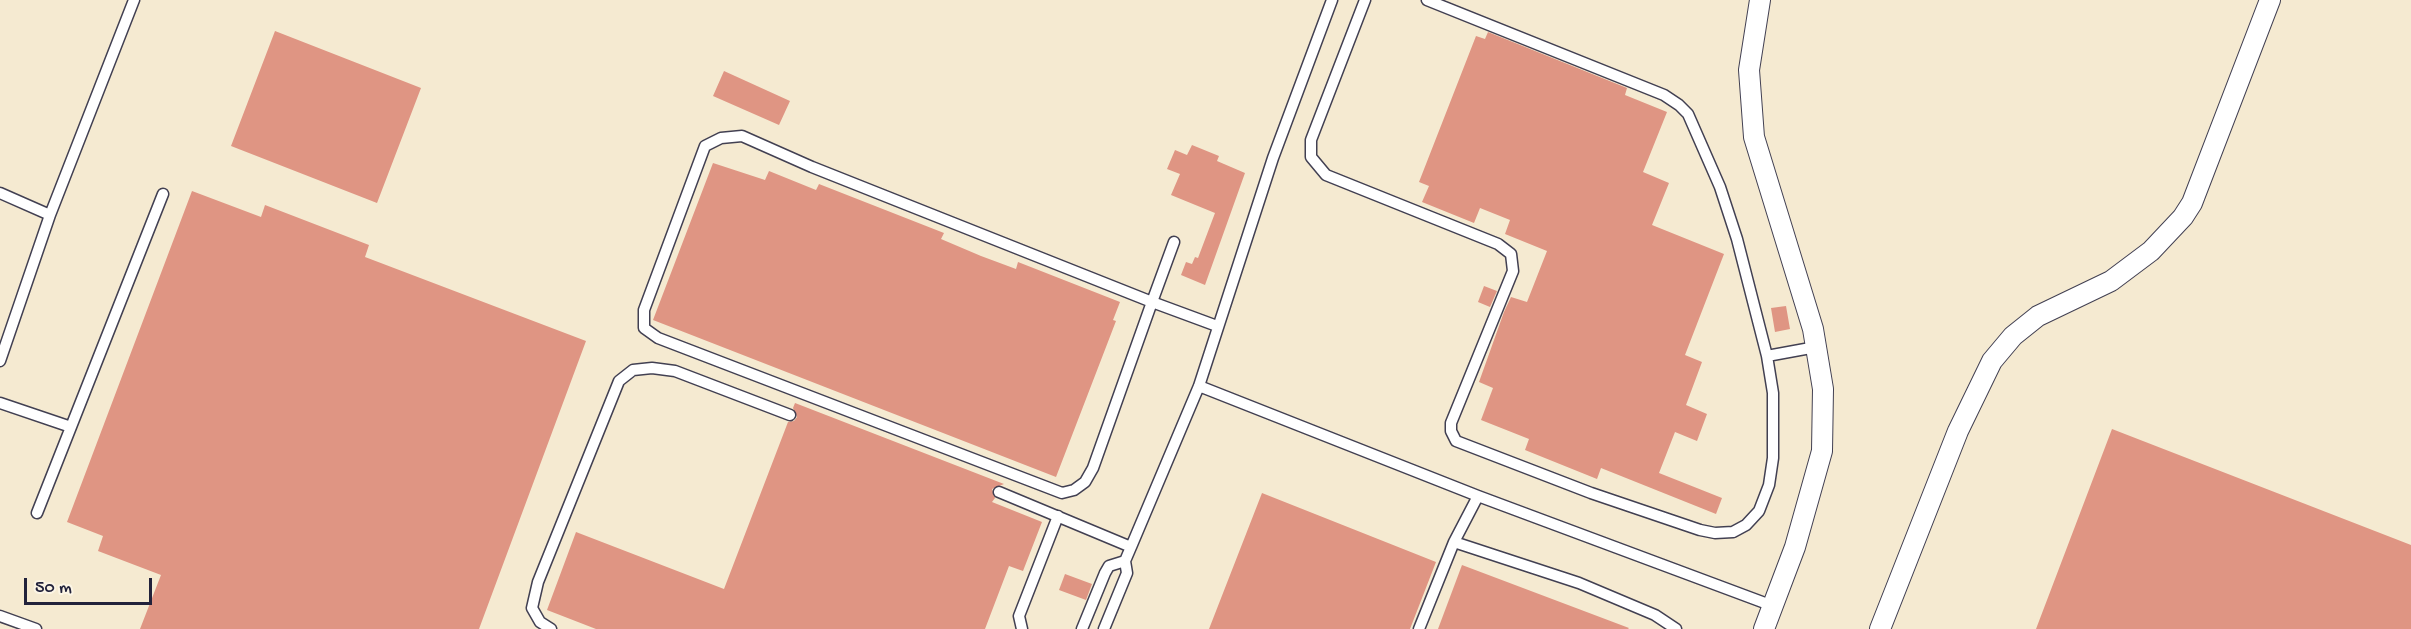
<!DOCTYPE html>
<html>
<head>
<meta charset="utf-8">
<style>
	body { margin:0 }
	#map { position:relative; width:2411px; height:629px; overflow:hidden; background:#f5ead1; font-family:"Gochi Hand",sans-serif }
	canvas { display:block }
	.scale { position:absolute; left:24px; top:578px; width:128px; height:27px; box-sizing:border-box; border:3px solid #22223b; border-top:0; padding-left:8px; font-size:18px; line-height:21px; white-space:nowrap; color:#22223b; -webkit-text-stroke:4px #fcf5e5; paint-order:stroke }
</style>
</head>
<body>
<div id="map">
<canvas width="2411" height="629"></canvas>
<div class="scale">50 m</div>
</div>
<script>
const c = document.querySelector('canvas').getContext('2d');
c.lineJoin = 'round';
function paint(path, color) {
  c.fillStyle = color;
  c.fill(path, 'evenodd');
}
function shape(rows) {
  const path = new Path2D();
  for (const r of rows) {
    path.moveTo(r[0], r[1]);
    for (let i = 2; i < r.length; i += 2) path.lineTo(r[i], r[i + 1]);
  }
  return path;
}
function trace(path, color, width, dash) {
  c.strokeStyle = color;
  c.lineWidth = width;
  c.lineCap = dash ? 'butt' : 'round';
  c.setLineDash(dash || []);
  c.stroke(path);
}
paint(shape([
	[275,31,421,88,377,203,231,146],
	[1488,32,1627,88,1625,95,1667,112,1643,172,1669,183,1652,225,1724,254,1685,355,1702,362,1686,405,1707,414,1697,441,1675,432,1659,473,1722,498,1716,514,1601,468,1597,479,1525,450,1529,439,1481,420,1493,388,1479,382,1504,312,1511,297,1527,302,1547,251,1505,234,1510,220,1480,208,1474,223,1422,202,1429,186,1419,182,1476,36,1485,39],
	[724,71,790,101,779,125,713,96],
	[1192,145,1219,156,1217,161,1245,173,1205,285,1181,275,1186,262,1192,264,1195,257,1198,258,1215,213,1171,195,1180,174,1167,169,1175,150,1187,155],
	[713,163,765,180,769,171,816,190,819,184,944,233,941,239,981,256,1016,269,1018,262,1120,302,1113,320,1116,321,1056,477,653,320],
	[192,191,261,217,265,205,369,245,365,257,586,341,479,629,140,629,161,575,98,551,103,536,67,522],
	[1484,286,1497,291,1490,307,1478,302],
	[1786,306,1790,329,1775,332,1771,308],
	[795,403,1004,484,992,489,995,498,992,502,1042,522,1023,571,1009,566,985,629,596,629,547,610,576,532,724,589,788,422,794,421,797,417,793,408],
	[2112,429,2411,545,2411,629,2036,629],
	[1262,493,1436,562,1410,629,1209,629],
	[1462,565,1629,628,1628,629,1438,629],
	[1065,574,1092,584,1086,600,1059,590]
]), '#df9583');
const lane = shape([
	[1365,0,1316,127,1311,140,1311,157,1326,175,1498,244,1511,254,1513,271,1451,423,1451,431,1456,441,1591,493,1700,530,1715,533,1733,532,1746,525,1759,511,1769,485,1773,458,1773,393,1767,356,1737,239,1720,187,1688,114,1679,105,1664,95,1427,0],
	[0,193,50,215],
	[1174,242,1152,302,1093,468,1085,482,1074,490,1062,493,658,338,644,328,644,310,705,146,721,138,742,136,812,167,1152,302,1217,326],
	[1767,356,1816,347],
	[0,361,50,215,134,0],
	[1199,386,1478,496,1773,606],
	[0,403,71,427],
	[999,492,1131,547,1125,561,1127,573,1104,629],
	[37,513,163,194],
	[1454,542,1579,583,1655,615,1676,629],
	[1131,547,1199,386,1273,158,1332,0],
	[0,616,36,629],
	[551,629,540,622,532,608,538,582,619,381,633,370,652,368,675,371,790,415],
	[1022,629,1019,616,1058,516],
	[1082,629,1105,573,1109,566,1125,561],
	[1419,629,1454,542,1478,496]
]);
const street = shape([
	[1760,0,1749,70,1754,137,1813,329,1823,389,1822,451,1795,547,1764,629],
	[1880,629,1958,431,1992,361,2013,336,2038,316,2111,281,2151,251,2183,217,2192,203,2270,0]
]);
trace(lane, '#424052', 13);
trace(street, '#424052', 22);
trace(lane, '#fff', 10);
trace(street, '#fff', 20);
</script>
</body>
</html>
